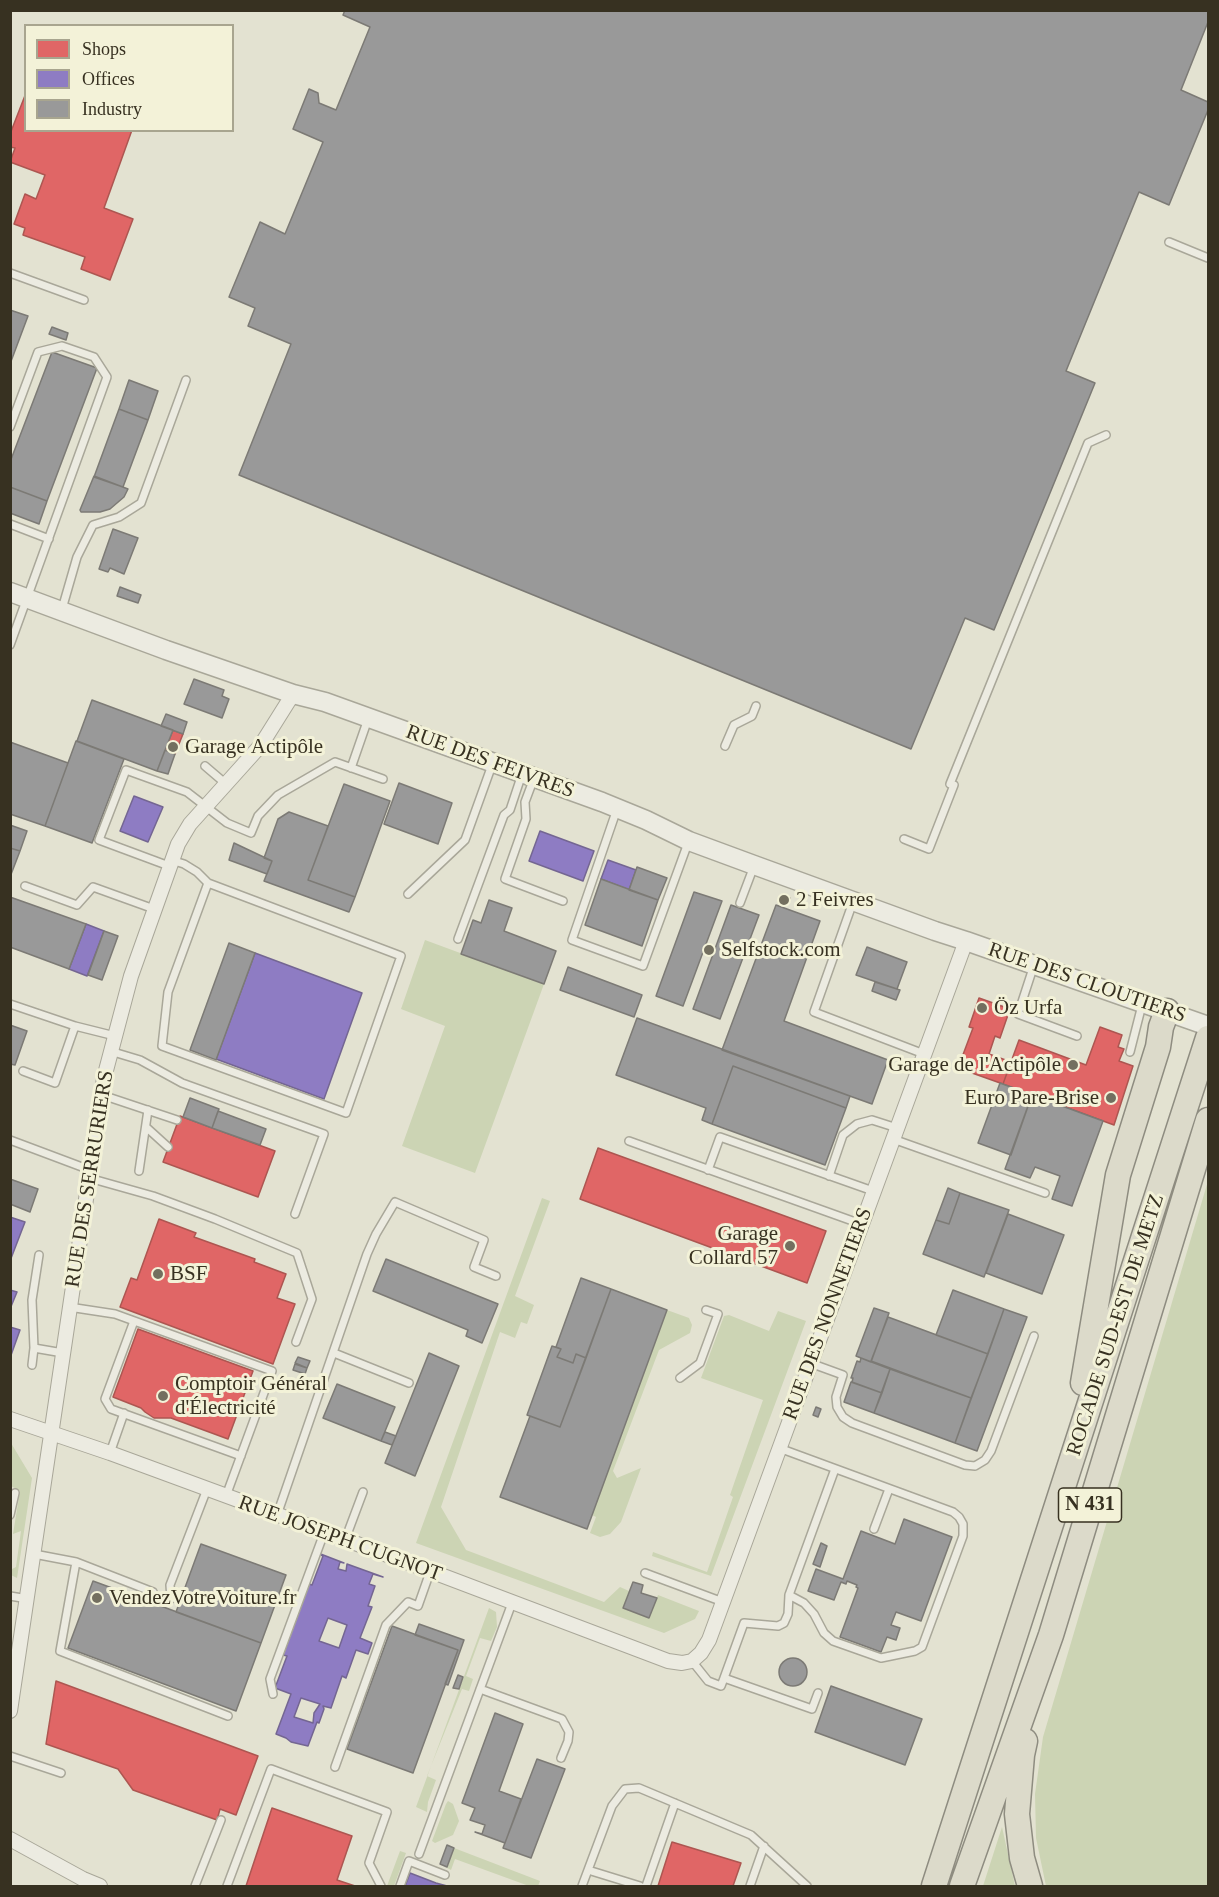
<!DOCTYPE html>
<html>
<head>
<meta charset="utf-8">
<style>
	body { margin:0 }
	#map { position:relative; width:1219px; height:1897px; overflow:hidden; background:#e3e2d1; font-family:Georgia,serif }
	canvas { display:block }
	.frame { position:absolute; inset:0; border:12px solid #373121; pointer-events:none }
	.legend { position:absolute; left:24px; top:24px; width:210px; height:108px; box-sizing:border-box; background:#f3f2d8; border:2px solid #a8a58f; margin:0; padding:8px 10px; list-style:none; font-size:18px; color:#373121 }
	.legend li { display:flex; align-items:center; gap:12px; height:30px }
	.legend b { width:30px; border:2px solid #a8a58f }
</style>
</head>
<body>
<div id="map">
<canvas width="1219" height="1897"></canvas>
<div class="frame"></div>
<ul class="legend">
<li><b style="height:16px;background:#e06666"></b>Shops</li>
<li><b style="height:16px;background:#8e7cc3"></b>Offices</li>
<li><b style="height:16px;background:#999"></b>Industry</li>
</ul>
</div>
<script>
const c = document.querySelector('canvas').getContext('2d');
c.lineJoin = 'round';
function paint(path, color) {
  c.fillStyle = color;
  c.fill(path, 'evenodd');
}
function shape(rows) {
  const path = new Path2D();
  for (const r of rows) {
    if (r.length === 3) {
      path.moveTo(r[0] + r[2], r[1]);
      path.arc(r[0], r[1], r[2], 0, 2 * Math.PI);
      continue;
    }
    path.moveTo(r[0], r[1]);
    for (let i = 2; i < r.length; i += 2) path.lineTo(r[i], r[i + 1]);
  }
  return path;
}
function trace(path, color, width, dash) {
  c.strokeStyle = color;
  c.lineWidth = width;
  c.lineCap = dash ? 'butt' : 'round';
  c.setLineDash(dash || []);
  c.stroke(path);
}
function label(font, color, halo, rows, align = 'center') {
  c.font = font + ' Georgia,serif';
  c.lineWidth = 6;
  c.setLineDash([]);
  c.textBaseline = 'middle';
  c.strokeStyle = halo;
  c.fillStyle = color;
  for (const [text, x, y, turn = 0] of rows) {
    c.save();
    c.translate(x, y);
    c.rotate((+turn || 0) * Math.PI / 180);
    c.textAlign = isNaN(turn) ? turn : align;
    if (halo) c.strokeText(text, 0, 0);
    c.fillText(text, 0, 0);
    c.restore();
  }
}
paint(shape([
	[425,940,544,984,475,1173,402,1146,445,1026,401,1009],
	[1208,1181,1208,1886,1046,1886,1036,1838,1035,1794,1043,1737],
	[542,1198,550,1201,515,1296,534,1305,527,1324,521,1322,515,1338,500,1332,441,1507,466,1550,604,1602,620,1587,629,1591,623,1608,649,1618,658,1595,699,1611,695,1619,664,1633,416,1543],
	[667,1310,689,1318,692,1325,690,1333,659,1350,613,1471,617,1478,641,1468,621,1522,610,1534,600,1537,590,1533,596,1517,592,1515],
	[778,1311,806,1321,711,1576,652,1556,653,1552,707,1572,733,1497,730,1495,763,1400,701,1378,724,1316,729,1315,769,1331],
	[11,1443,32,1478,17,1578,11,1575,10,1570,16,1567,21,1531,13,1534,20,1491,11,1486],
	[489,1608,496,1612,497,1627,491,1641,480,1638,466,1676,473,1679,469,1691,462,1689,427,1776,436,1780,428,1802,427,1812,416,1807],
	[448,1801,453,1804,459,1821,453,1835,435,1843,432,1841,446,1804],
	[1002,1827,1015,1886,983,1886],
	[454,1848,540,1881,538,1886,529,1886,455,1859,451,1870,447,1868],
	[400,1851,406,1853,394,1886,387,1886]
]), '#ccd4b4');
const shops = shape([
	[26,93,26,130,132,130,104,208,133,219,110,280,81,269,85,257,23,235,25,228,14,224,25,194,36,199,45,175,10,162,15,148,10,147,10,134,26,93],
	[173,730,183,734,175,754,165,750,173,730],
	[979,998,1010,1009,1000,1038,995,1036,989,1054,1011,1062,1003,1084,958,1068,973,1028,969,1027,979,998],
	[1100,1027,1122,1035,1118,1047,1124,1049,1119,1061,1133,1066,1114,1125,1003,1084,1019,1040,1086,1065,1100,1027],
	[180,1116,275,1151,258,1197,163,1162,180,1116],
	[598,1148,826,1231,807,1283,580,1199,598,1148],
	[159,1219,196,1233,194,1237,255,1259,254,1262,286,1274,277,1298,295,1304,273,1364,120,1307,131,1278,137,1280,159,1219],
	[138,1329,253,1371,228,1439,171,1418,154,1418,145,1412,141,1408,113,1397,138,1329],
	[56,1681,258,1756,236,1815,220,1809,217,1820,133,1790,118,1769,46,1744,56,1681],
	[272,1808,352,1836,337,1880,355,1886,246,1886,272,1808],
	[672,1842,741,1863,733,1886,658,1886,672,1842]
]);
paint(shops, '#e06666');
trace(shops, '#ad5651', 1.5);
const offices = shape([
	[134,796,163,807,148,842,120,831,134,796],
	[540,831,594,851,583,881,529,861,540,831],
	[608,860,636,870,629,890,601,879,608,860],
	[86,924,104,931,87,976,69,969,86,924],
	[255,953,362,993,324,1099,216,1059,255,953],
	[10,1217,25,1222,10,1261,10,1217],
	[10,1290,17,1292,10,1309,10,1290],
	[10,1327,20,1330,10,1358,10,1327],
	[318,1553,344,1563,340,1562,338,1569,346,1571,347,1564,383,1577,373,1574,369,1584,375,1586,368,1606,372,1607,360,1638,372,1643,368,1654,356,1650,346,1678,342,1676,331,1708,323,1706,324,1709,319,1723,317,1722,308,1746,291,1742,286,1738,276,1734,291,1694,275,1688,287,1656,283,1655,308,1587,309,1584,312,1585,323,1556,318,1553],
	[328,1618,347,1625,339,1648,319,1641,328,1618],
	[301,1698,320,1704,314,1713,313,1723,294,1717,301,1698],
	[410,1873,436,1883,447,1886,405,1886,410,1873]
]);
paint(offices, '#8e7cc3');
trace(offices, '#746692', 1.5);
const industry = shape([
	[345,10,1208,10,1208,22,1181,90,1208,102,1208,110,1169,205,1139,192,1066,371,1095,383,994,630,965,618,911,749,239,475,291,344,248,326,255,308,229,297,260,222,285,234,323,142,293,129,309,89,318,93,319,103,336,110,370,27,343,15,345,10],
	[10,310,28,316,10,364,10,310],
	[52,327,68,333,66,340,49,334,52,327],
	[52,352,97,368,47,501,10,487,10,462,52,352],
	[129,380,158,391,148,420,119,409,129,380],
	[119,409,148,420,123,487,94,477,119,409],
	[94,476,128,489,124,497,110,509,100,512,81,512,80,510,94,476],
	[10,487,47,501,39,524,10,513,10,487],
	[113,529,138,538,124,574,110,568,108,572,99,569,113,529],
	[120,587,141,595,138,603,117,596,120,587],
	[194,679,224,690,222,696,229,699,222,718,184,704,194,679],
	[92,700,173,730,157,771,77,741,92,700],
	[166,714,187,722,183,734,161,726,166,714],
	[76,741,124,759,92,843,45,826,76,741],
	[10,742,68,763,45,826,10,814,10,742],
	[165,750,175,754,168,774,157,771,165,750],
	[399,783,452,803,438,844,384,824,399,783],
	[344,784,390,801,355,897,308,880,344,784],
	[289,812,328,826,308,880,355,897,349,912,264,881,272,861,264,858,278,819,289,812],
	[10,825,27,831,20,851,10,848,10,825],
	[234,843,272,861,267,874,229,860,234,843],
	[10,848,20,851,10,877,10,848],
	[637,867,667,878,658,900,629,890,637,867],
	[601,879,658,900,642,946,585,925,601,879],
	[694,892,722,901,683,1006,656,996,694,892],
	[781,895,790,898,788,904,779,901,781,895],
	[10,897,86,924,69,969,10,947,10,897],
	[489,900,512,908,504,931,556,951,544,984,461,954,473,920,481,923,489,900],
	[731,905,759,915,720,1019,693,1009,731,905],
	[776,905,820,921,784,1021,888,1060,872,1104,722,1050,776,905],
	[104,931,118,936,102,980,88,975,104,931],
	[229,943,255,953,216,1060,190,1050,229,943],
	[867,947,907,962,897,989,856,975,867,947],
	[568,967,642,995,634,1017,560,990,568,967],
	[875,982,900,990,896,1000,872,991,875,982],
	[637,1018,850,1096,846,1108,733,1066,712,1124,702,1120,706,1108,616,1075,637,1018],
	[10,1025,27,1031,15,1065,10,1064,10,1025],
	[733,1066,846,1108,825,1165,712,1124,733,1066],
	[1000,1083,1032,1095,1011,1155,978,1143,1000,1083],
	[1032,1095,1103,1121,1072,1206,1052,1199,1060,1176,1035,1167,1030,1178,1005,1169,1032,1095],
	[190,1098,219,1109,212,1128,183,1117,190,1098],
	[218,1111,266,1129,260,1145,212,1128,218,1111],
	[10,1179,38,1189,30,1212,10,1204,10,1179],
	[948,1188,960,1193,949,1224,936,1220,948,1188],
	[960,1193,1009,1210,984,1277,923,1254,936,1220,949,1224,960,1193],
	[1008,1214,1064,1235,1042,1294,986,1273,1008,1214],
	[386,1259,498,1304,482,1343,466,1336,468,1330,373,1291,386,1259],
	[581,1278,611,1289,586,1358,576,1354,573,1363,557,1357,561,1349,556,1347,581,1278],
	[611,1289,667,1310,587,1529,500,1497,530,1416,560,1427,611,1289],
	[953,1290,1004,1309,988,1354,936,1335,953,1290],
	[874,1308,889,1313,871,1362,856,1356,874,1308],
	[1004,1309,1027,1317,977,1451,955,1443,1004,1309],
	[888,1317,988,1354,971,1398,871,1361,888,1317],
	[552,1346,561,1349,557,1357,573,1363,576,1354,586,1358,560,1427,527,1415,552,1346],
	[429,1353,459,1366,415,1476,385,1463,429,1353],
	[298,1357,310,1361,307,1368,295,1363,298,1357],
	[861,1358,890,1369,882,1393,852,1382,853,1378,851,1378,857,1361,860,1362,861,1358],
	[295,1364,307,1368,305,1374,293,1370,295,1364],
	[890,1369,971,1398,955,1443,874,1413,890,1369],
	[851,1382,882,1393,874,1413,844,1402,851,1382],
	[337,1384,395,1407,381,1441,323,1418,337,1384],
	[816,1407,821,1409,818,1417,813,1415,816,1407],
	[385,1432,396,1436,392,1445,381,1441,385,1432],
	[904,1519,952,1537,921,1621,896,1612,891,1625,900,1628,896,1640,887,1637,881,1652,840,1637,858,1588,856,1587,857,1585,847,1581,846,1584,841,1582,834,1600,808,1591,816,1569,843,1579,861,1531,895,1544,904,1519],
	[821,1543,827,1546,820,1567,813,1564,821,1543],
	[201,1544,286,1575,261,1643,176,1612,201,1544],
	[93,1581,261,1643,236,1711,68,1648,93,1581],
	[633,1582,643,1585,641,1593,657,1598,649,1618,623,1608,633,1582],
	[419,1624,464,1640,448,1685,445,1684,458,1650,415,1635,419,1624],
	[392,1626,458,1650,413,1773,347,1749,392,1626],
	[793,1672,14],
	[458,1675,463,1677,459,1689,453,1688,458,1675],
	[831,1686,922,1719,905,1765,815,1732,831,1686],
	[495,1713,523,1724,499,1791,521,1799,505,1843,475,1832,482,1834,485,1825,470,1820,475,1808,462,1803,495,1713],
	[537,1759,565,1769,531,1858,503,1848,537,1759],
	[447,1845,454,1848,447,1867,440,1864,447,1845]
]);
paint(industry, '#999');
trace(industry, '#7c7a75', 1.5);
const service = shape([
	[1169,242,1208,258],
	[10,273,84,300],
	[10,427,38,352,62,346,94,357,107,377,10,645],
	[10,524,49,539],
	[62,609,77,557,93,525,119,517,141,503,186,380],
	[725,746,734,725,752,716,756,706],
	[205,766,226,784],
	[351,768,368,719],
	[534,778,525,802,526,819,505,879,563,901],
	[950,784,1088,443,1106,435],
	[617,809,572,940,643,966,688,843],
	[904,839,929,849,954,785],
	[171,860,184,864,197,872,208,883],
	[169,866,99,840,126,770,187,792,227,823,251,833,258,816,278,795,335,762,383,779],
	[208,883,401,956,346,1113,162,1046,168,992,208,883],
	[25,886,77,905,93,887,154,909],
	[408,894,465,840,492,765],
	[853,902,814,1012,924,1054],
	[740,903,754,866],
	[458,939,504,815,510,810,522,774],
	[1034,965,1018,1014,1077,1036],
	[10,1004,75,1026,115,1036],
	[110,1051,140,1060,182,1083,324,1134,295,1214],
	[1130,1052,1142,1005],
	[23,1071,55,1083,75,1026],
	[102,1095,177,1120],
	[146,1127,168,1147],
	[893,1139,1045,1193],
	[10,1140,90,1170],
	[629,1141,861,1224],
	[708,1170,720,1137,873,1191],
	[139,1171,148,1110],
	[829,1176,843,1135,857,1124,872,1120,897,1128],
	[89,1178,153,1196,215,1219,297,1253,312,1299,296,1342],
	[69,1307,115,1314,272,1371,226,1496],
	[134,1321,105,1399,111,1409,241,1456],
	[34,1348,63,1353],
	[334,1353,409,1383],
	[810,1363,843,1375,836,1397,837,1407,843,1417,852,1423,965,1465,975,1466,985,1460,991,1451,1034,1336],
	[32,1365,34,1348,32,1300,39,1255],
	[680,1378,700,1363,718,1314,706,1310],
	[779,1448,953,1512,959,1517,963,1524,963,1536,922,1647,915,1651,881,1658,833,1641,824,1633,814,1614,804,1603,789,1595,835,1469],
	[110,1453,124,1413],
	[10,1515,15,1493],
	[277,1515,367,1254,376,1234,395,1202,484,1240,474,1267,496,1276],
	[874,1529,889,1489],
	[345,1540,363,1492],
	[34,1554,76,1562,153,1592],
	[76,1562,60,1651,228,1716],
	[645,1573,723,1602],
	[789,1595,788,1614,784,1623,778,1626,744,1623,724,1678,812,1709,818,1693],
	[10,1596,28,1599],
	[171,1599,170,1585,207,1489],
	[692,1661,708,1681,721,1686,724,1678],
	[480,1689,562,1719,569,1732,568,1741,561,1758],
	[273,1694,270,1679,324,1533],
	[10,1756,61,1773],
	[335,1767,386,1625,408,1602,418,1606,430,1572],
	[419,1854,512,1603],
	[588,1870,640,1886],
	[195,1886,221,1820],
	[227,1886,271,1769,387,1812,369,1863,381,1886],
	[400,1886,409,1861,445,1875],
	[582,1886,612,1806,625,1789,639,1788,751,1835,807,1886],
	[646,1886,675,1803],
	[750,1886,764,1846]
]);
const minor = shape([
	[10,1419,110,1453,409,1563,668,1661,682,1663,692,1661,701,1653,709,1640,966,941],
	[10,1711,104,1078,131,976,178,844,190,824,261,745,293,694],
	[10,1839,83,1879,100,1886]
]);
const tertiary = shape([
	[10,592,166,650,293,694,325,702,602,802,646,820,689,841,754,865,935,931,966,941,1208,1026]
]);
const trunk = shape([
	[1083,1383,1118,1175,1158,1047,1161,1027,1167,1011],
	[1025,1741,1022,1755,1017,1814,1022,1858,1030,1886],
	[934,1886,1208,1038],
	[962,1886,1051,1635,1208,1120]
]);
trace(service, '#a9a799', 10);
trace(minor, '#a9a799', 16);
trace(tertiary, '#a9a799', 21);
trace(trunk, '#8e8c80', 27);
trace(service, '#ecebe1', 7);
trace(minor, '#ecebe1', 14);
trace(tertiary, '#ecebe1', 18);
trace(trunk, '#dcdaca', 24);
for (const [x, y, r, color] of [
	[173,747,6,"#736f5f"],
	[784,900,6,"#736f5f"],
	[709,950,6,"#736f5f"],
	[982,1008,6,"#736f5f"],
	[1073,1065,6,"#736f5f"],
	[1111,1098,6,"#736f5f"],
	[790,1246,6,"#736f5f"],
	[158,1274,6,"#736f5f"],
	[163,1396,6,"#736f5f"],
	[97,1598,6,"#736f5f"]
]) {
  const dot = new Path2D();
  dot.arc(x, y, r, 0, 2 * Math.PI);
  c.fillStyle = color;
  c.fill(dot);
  trace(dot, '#f3f2d8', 2);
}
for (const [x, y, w] of [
	[1090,1505,63]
]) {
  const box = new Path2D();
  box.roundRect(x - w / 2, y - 17, w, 34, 4.5);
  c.fillStyle = '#f3f2d8';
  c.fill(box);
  trace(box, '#373121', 1.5);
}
label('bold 20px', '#373121', null, [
	["N 431",1090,1505]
]);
label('21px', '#373121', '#f3f2d8', [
	["Garage Actipôle",185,747],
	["2 Feivres",796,900],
	["Selfstock.com",721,950],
	["Öz Urfa",994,1008],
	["Garage de l'Actipôle",1061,1065,"right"],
	["Euro Pare-Brise",1099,1098,"right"],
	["Garage",778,1234,"right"],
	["Collard 57",778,1258,"right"],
	["BSF",170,1274],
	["Comptoir Général",175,1384],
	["d'Électricité",175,1408],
	["VendezVotreVoiture.fr",109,1598]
], 'left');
label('21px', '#373121', '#f3f2d8', [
	["RUE DES FEIVRES",490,762,20],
	["RUE DES CLOUTIERS",1087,983,19],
	["RUE DES SERRURIERS",90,1179,-81],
	["RUE DES NONNETIERS",828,1314,-70],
	["ROCADE SUD-EST DE METZ",1116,1325,-72],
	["RUE JOSEPH CUGNOT",340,1539,20]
]);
</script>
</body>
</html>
